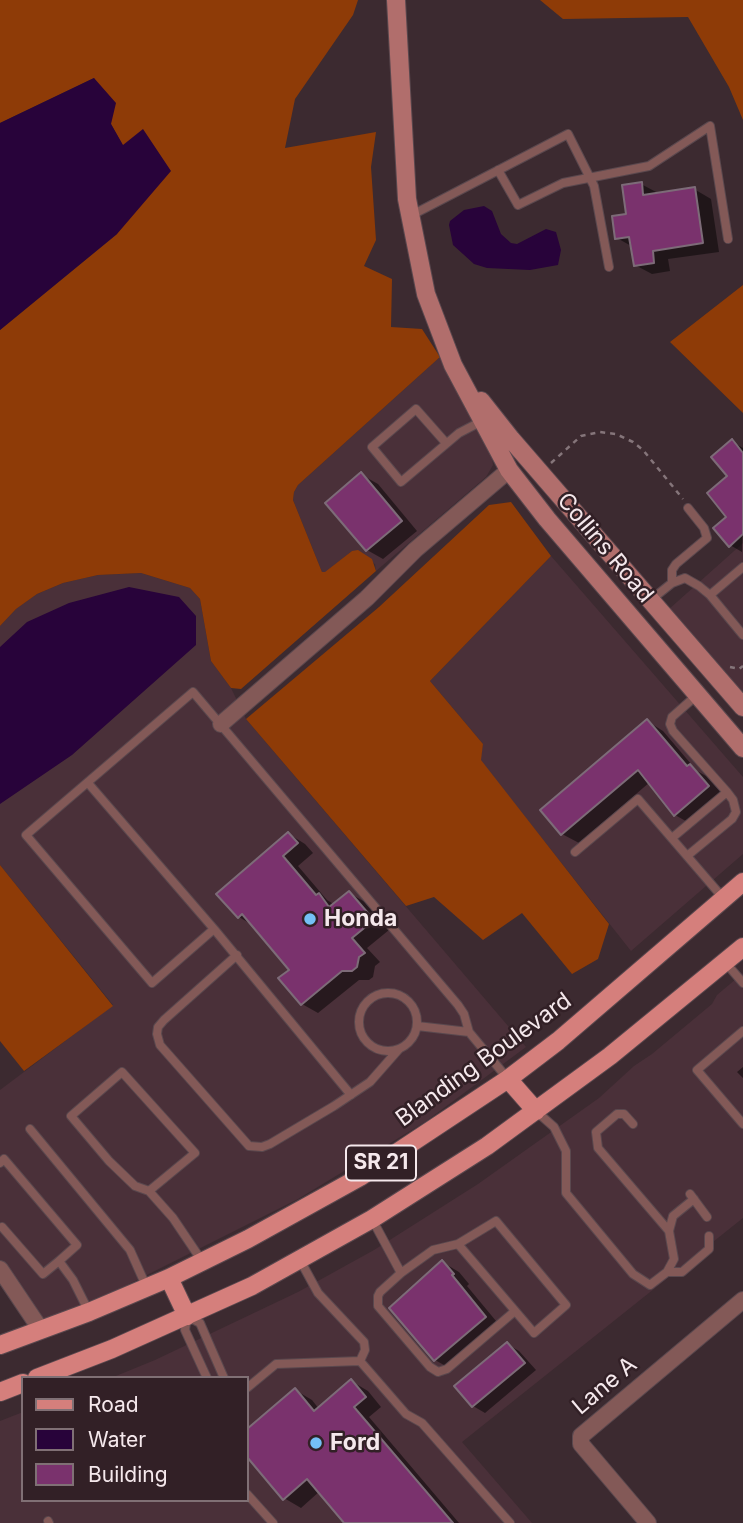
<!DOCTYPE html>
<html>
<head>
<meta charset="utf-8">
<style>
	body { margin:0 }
	#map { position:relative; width:743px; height:1523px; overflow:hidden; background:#3c2a30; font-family:Inter,sans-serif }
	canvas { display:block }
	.legend { position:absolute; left:21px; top:1376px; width:228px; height:126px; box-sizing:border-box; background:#322026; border:2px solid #807075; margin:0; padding:9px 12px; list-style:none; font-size:21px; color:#f5e8ec }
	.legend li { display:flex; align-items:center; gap:14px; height:35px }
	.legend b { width:35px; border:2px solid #807075 }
</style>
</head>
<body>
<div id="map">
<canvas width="743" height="1523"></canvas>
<ul class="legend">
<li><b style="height:9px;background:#d57f7c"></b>Road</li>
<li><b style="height:19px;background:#28033a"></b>Water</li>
<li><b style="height:19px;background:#7a326d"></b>Building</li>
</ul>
</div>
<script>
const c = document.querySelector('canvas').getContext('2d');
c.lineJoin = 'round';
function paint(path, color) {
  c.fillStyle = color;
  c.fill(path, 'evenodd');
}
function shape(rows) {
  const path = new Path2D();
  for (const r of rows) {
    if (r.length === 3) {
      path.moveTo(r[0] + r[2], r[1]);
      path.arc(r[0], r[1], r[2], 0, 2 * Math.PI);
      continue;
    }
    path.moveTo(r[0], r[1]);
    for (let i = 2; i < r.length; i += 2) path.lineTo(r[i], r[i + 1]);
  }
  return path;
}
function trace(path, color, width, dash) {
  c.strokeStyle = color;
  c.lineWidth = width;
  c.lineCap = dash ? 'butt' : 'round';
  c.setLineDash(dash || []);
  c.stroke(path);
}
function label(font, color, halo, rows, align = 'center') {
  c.font = font + ' Inter,sans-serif';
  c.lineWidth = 5;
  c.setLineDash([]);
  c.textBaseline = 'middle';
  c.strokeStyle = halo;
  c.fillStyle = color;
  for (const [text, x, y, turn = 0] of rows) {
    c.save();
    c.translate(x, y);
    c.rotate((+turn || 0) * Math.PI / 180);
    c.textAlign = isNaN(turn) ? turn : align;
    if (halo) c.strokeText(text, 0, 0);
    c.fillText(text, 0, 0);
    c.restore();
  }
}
paint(shape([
	[440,357,491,451,493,465,486,477,376,571,375,564,352,551,325,573,322,572,293,500,294,492,298,485],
	[743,543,743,698,668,610],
	[551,556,743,777,743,854,631,951,480,760,483,744,430,681],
	[141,573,190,588,200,599,211,661,231,688,246,719,526,1047,425,1122,298,1199,121,1288,43,1320,0,1261,0,1090,113,1005,0,865,0,626,16,609,37,594,63,583,98,575],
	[743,973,743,1218,462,1442,532,1523,0,1523,0,1421,23,1412,23,1500,247,1500,247,1378,111,1378,155,1360,298,1292,374,1250,478,1184,599,1098,634,1066,652,1054,712,1004,717,995]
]), '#4a3039');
paint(shape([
	[0,0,358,0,353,15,295,99,285,148,376,132,371,167,376,240,364,266,392,279,391,327,422,329,440,357,298,485,294,492,293,500,322,572,325,572,352,551,358,550,372,559,376,571,241,689,231,688,211,661,200,599,190,588,141,573,98,575,63,583,37,594,16,609,0,626,0,330,117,234,123,146,111,124,94,78,0,123],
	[540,0,743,0,743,120,729,87,688,17,563,19],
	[743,285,743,413,670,342],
	[511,502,551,556,430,681,483,744,481,760,609,924,598,959,572,974,522,913,483,940,434,897,406,906,246,719,379,607,489,505],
	[0,865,113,1006,24,1071,0,1041]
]), '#8e3b07');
paint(shape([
	[94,78,116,103,111,124,123,145,143,129,171,171,117,234,0,330,0,123],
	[484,206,492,211,501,234,511,243,517,244,546,229,556,232,561,250,558,265,530,270,487,268,474,264,453,245,449,225,450,221,464,210],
	[129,587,179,597,196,616,196,645,72,755,0,804,0,647,27,622,69,603]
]), '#28033a');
paint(shape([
	[641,184,658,193,694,189,711,199,719,252,668,259,670,271,652,274,635,265,633,247,617,238],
	[732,442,743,448,742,552,730,545,729,476],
	[362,475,378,484,417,531,383,559,367,550],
	[647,721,663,731,697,771,706,776,724,796,691,824,675,815,650,782,579,843,562,834,542,810],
	[289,834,305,844,313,853,298,866,327,900,335,905,349,893,365,902,389,930,367,948,380,962,375,966,373,977,369,980,359,980,318,1013,302,1004,291,970,254,926,239,917],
	[743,1067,743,1078,737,1072],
	[442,1262,459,1272,469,1284,467,1286,501,1327,451,1369,435,1360],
	[507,1344,519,1351,536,1370,485,1413,473,1406],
	[351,1381,368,1391,381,1407,369,1417,459,1523,347,1523,320,1491,301,1508,284,1498,247,1454,247,1432,295,1390,312,1400,319,1409]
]), '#0007');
const building = shape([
	[642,182,643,195,695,187,703,243,653,251,654,263,634,266,629,237,615,239,612,216,626,214,622,185,642,182],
	[732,439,743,453,743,534,729,547,713,528,726,517,707,493,727,476,711,457,732,439],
	[361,472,402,521,366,551,325,503,361,472],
	[647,719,687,766,690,764,709,786,674,816,638,770,561,835,540,810,647,719],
	[288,832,298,843,283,856,316,895,319,893,329,907,349,891,374,920,352,938,365,953,359,957,357,967,352,971,342,971,301,1005,278,978,289,970,242,914,238,918,216,894,288,832],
	[442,1260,454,1274,452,1275,486,1317,434,1361,389,1308,442,1260],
	[507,1342,525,1363,472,1407,454,1386,507,1342],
	[351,1379,366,1397,354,1407,453,1523,344,1523,307,1479,283,1500,247,1457,247,1429,295,1388,314,1411,351,1379]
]);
paint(building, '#7a326d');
trace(building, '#7d6b78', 2);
const lane = shape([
	[498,170,518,205,563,183,649,166,710,126,728,239],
	[410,216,568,134,594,186,609,267],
	[446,443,416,409,372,447,401,482,459,433,482,421],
	[672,583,685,578,699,586,710,595,743,635],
	[710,595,743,567],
	[652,599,672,583,672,570,676,564,707,538,704,528,688,508],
	[697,695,672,717,670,724,673,731,727,792],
	[88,783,214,929,152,983,26,835,193,692,458,1005,464,1014,469,1032,508,1079],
	[672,838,727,792,733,800,736,812,732,819,687,856],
	[575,852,638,799,724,899],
	[214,929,351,1095],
	[237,955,164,1020,158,1027,157,1034,160,1045,249,1146,262,1147,270,1144,334,1106,370,1082,399,1049],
	[725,962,743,983],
	[388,1022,29],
	[417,1026,469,1032],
	[743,1031,697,1070,743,1124],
	[536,1111,554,1127,566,1151,566,1193,633,1274,650,1285,667,1272,674,1259,669,1231,673,1216,694,1199],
	[633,1124,624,1114,617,1114,596,1132,598,1148,669,1231],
	[30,1129,130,1250,147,1288],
	[0,1163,4,1159,77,1245,59,1261],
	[149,1191,135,1186,109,1161,71,1116,122,1072,195,1153,149,1191,173,1218,202,1261],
	[690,1194,707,1217],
	[372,1219,401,1273,433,1250,458,1244,496,1221,566,1305,534,1333,458,1244],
	[2,1227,43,1274,59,1261,73,1280,89,1312],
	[300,1260,318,1293,364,1342,365,1350,360,1361],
	[667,1272,682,1272,709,1249,709,1236],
	[401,1273,380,1292,378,1296,378,1306,430,1367,438,1372,447,1369,515,1311],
	[360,1361,406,1414,422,1423,510,1523],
	[207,1378,185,1330,187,1316,200,1323,224,1378],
	[247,1388,276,1364,360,1361],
	[247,1494,273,1523],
	[48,1521,49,1523]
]);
const street = shape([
	[221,724,367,598,415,550,509,470],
	[0,1269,41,1330],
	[648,1523,581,1444,581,1436,743,1300]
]);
const secondary = shape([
	[396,0,407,199,426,294,453,365,509,470,547,519,743,748],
	[481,401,511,439,743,707]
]);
const primary = shape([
	[508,1079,536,1111],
	[169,1278,187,1316],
	[0,1345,89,1312,169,1278,248,1239,360,1177,508,1079,558,1041,743,882],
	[37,1378,112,1349,252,1286,372,1219,487,1146,610,1056,743,947],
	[0,1392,23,1383]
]);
trace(lane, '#5a484e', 10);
trace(street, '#5a484e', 18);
trace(secondary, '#5a484e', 20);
trace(primary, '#5a484e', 20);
trace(shape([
	[551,463,581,436,600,432,616,434,633,442,643,450,683,499],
	[730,667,739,669,743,666]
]), '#85757a', 2.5, [5, 5]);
trace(lane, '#835957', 8);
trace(street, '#835957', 16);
trace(secondary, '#b16e6c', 18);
trace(primary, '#d57f7c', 18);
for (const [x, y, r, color] of [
	[310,919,7,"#74c0f6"],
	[316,1443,7,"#74c0f6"]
]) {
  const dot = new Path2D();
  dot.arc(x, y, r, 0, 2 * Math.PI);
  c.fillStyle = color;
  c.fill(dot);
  trace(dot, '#322026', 2.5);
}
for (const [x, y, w] of [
	[381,1163,70]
]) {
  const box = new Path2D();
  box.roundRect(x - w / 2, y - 17.5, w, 35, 5);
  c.fillStyle = '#322026';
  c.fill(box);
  trace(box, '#f5e8ec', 2);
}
label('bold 21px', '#f5e8ec', null, [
	["SR 21",381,1163]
]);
label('23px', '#f5e8ec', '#322026', [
	["Collins Road",605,548,50],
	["Blanding Boulevard",484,1060,-36],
	["Lane A",605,1386,-40]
]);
label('bold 23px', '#f5e8ec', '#322026', [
	["Honda",324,919],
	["Ford",330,1443]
], 'left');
</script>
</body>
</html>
